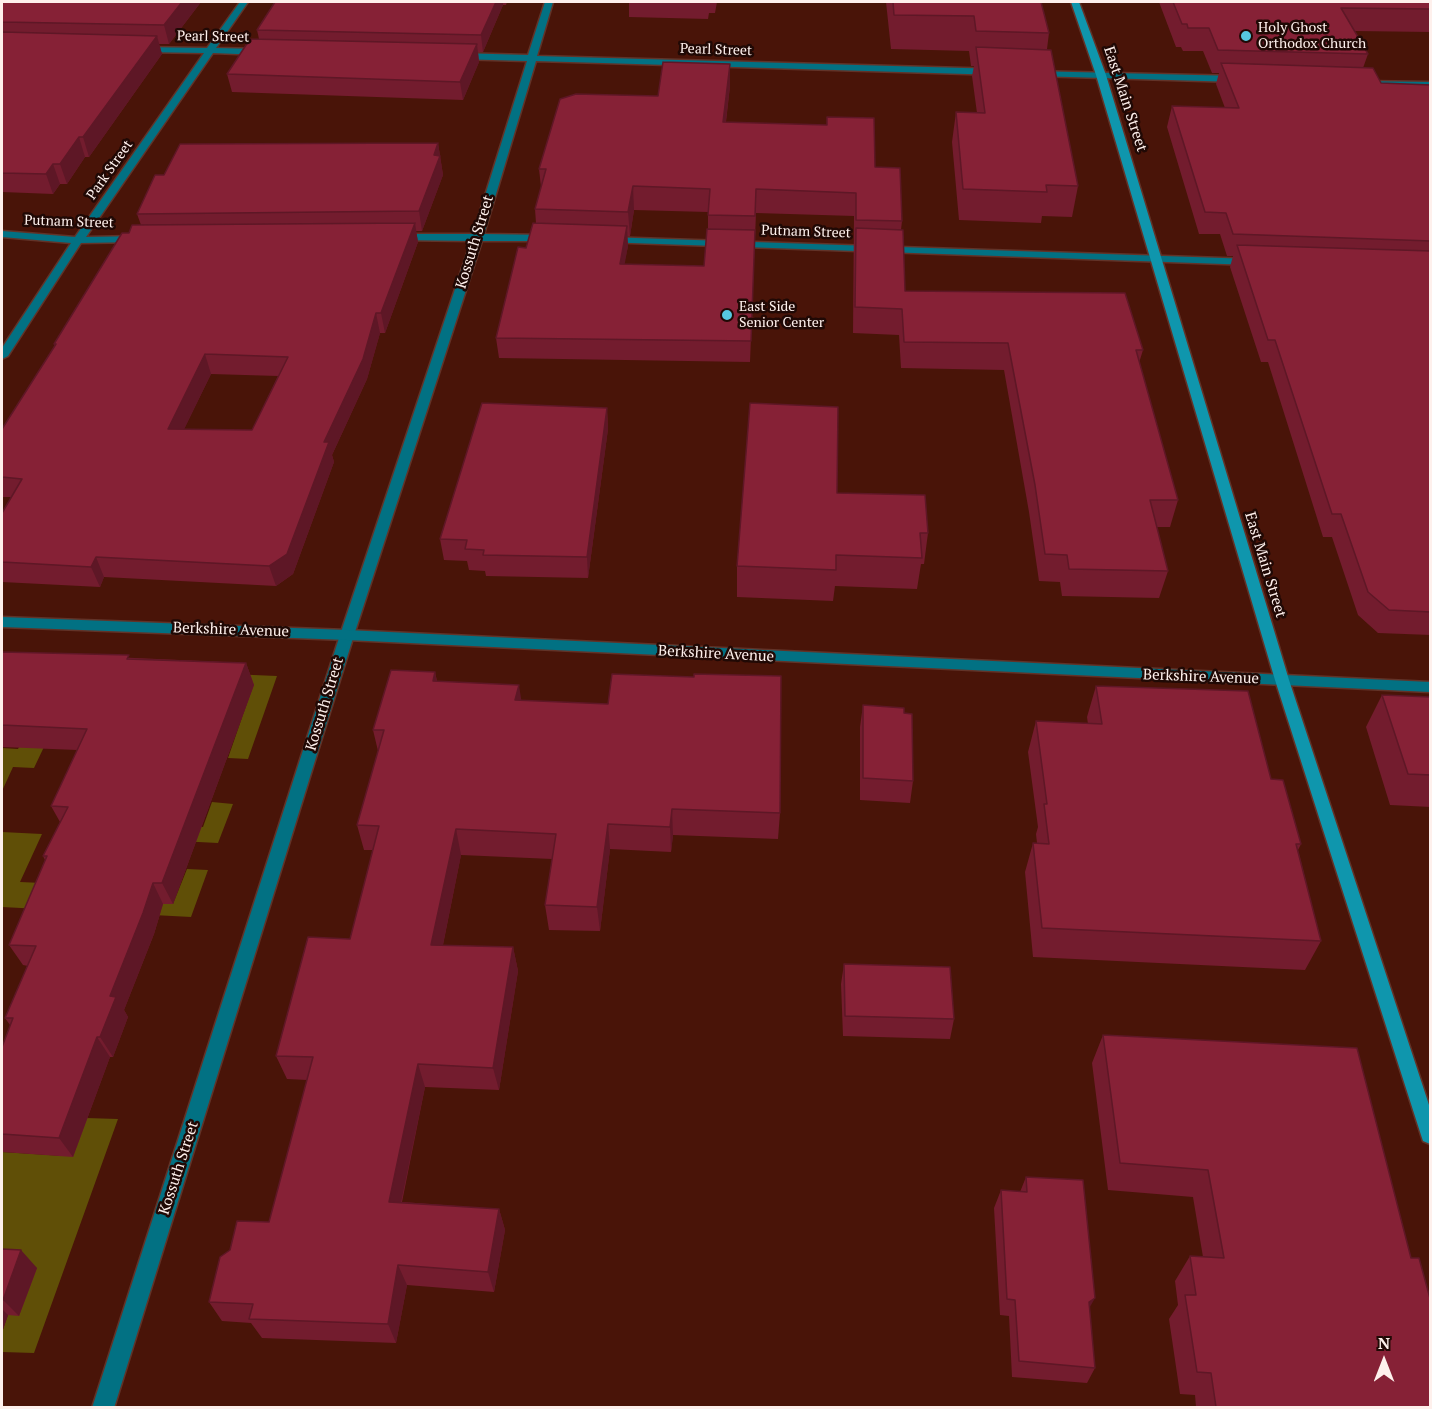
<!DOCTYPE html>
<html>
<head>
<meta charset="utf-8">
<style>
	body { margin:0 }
	#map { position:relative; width:1432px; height:1409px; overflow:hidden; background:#491408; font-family:"PT Serif",serif }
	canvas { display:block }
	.frame { position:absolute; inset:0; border:3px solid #fef0ec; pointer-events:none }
	.north { position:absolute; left:1354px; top:1331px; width:60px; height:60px; -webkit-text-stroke:4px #200905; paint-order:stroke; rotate:0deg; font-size:16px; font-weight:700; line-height:24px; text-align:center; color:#fef0ec }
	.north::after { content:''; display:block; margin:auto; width:21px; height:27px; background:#fef0ec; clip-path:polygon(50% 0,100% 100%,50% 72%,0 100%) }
</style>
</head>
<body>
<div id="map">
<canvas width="1432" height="1409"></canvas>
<div class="frame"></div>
<div class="north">N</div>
</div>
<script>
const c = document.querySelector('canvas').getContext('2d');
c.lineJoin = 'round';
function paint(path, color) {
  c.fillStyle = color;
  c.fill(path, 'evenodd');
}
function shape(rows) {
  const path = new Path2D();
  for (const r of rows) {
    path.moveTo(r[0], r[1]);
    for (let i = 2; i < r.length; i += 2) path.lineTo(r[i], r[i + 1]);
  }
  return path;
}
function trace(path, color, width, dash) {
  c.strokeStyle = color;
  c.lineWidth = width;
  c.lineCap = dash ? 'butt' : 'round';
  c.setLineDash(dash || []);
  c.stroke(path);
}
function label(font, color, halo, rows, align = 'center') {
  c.font = font + ' "PT Serif",serif';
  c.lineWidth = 5;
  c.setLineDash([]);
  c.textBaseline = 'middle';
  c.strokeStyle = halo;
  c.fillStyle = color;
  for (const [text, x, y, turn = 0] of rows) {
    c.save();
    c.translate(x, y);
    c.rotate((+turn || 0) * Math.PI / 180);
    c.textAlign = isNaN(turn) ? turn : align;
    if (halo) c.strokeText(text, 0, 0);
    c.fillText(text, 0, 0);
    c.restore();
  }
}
paint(shape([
	[230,674,277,676,248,759,228,758,253,686],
	[55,675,78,675,34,768,13,767,2,791,2,748,18,749],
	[212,802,233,804,218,843,59,835,158,825,203,827],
	[2,832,42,834,20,882,64,884,173,904,187,869,208,870,191,917,2,907],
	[86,1118,118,1119,34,1353,2,1352,2,1332,8,1315,2,1266,2,1152,64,1156]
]), '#604f07');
const minor = shape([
	[240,2,248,2,216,48,262,49,266,52,262,55,213,53,86,237,139,236,144,239,139,242,81,243,8,356,2,359,2,348,71,243,2,237,2,231,75,237,204,53,142,52,138,49,139,47,207,48,240,2],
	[545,2,553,2,537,56,1000,69,1005,72,1000,75,536,61,484,234,547,235,552,238,547,241,482,241,354,635,114,1408,92,1408,340,635,471,241,397,240,392,237,397,234,473,234,527,61,457,59,452,56,457,53,528,55,545,2],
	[1033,71,1237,76,1242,79,1237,82,1036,76,1031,73,1033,71],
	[1360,81,1430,82,1430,88,1363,86,1360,85,1360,81],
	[607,237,1252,259,1257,262,1252,265,603,242,602,240,607,237]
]);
const tertiary = shape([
	[2,617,347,630,1430,682,1430,692,347,640,2,627,2,617]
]);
const secondary = shape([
	[1071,2,1079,2,1106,75,1289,680,1430,1108,1430,1144,1423,1141,1421,1135,1275,680,1096,75,1071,2]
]);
trace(minor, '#623328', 3);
trace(tertiary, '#623328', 3);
trace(secondary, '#623328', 3);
paint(minor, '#027183');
paint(tertiary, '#027183');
paint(secondary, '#0f96ad');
paint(shape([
	[2,2,201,2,169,44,159,44,162,54,89,157,85,157,67,184,60,184,53,194,2,192],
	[275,2,507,2,506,5,503,5,483,52,478,52,479,62,463,100,232,92,227,74,259,39,257,30],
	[629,2,717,2,715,13,709,13,708,19,629,17],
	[886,2,1041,2,1049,33,1047,49,1078,186,1072,217,1042,216,1041,223,959,220,952,142,956,112,977,113,972,76,974,66,971,66,969,51,891,49],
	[1159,2,1431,2,1431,32,1354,31,1368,54,1363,68,1381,83,1431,85,1431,635,1378,633,1358,615,1332,537,1323,537,1268,362,1261,362,1230,267,1233,256,1227,256,1220,234,1199,234,1167,127,1172,106,1225,108,1216,84,1219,73,1212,73,1203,51,1183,51,1181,47,1176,47],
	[730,64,730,86,726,122,875,167,902,221,901,230,905,291,1143,350,1139,363,1178,500,1170,527,1157,527,1168,571,1159,598,1062,596,1060,582,1039,581,1029,512,1004,370,901,368,899,335,853,333,854,216,756,213,750,362,499,358,496,338,526,248,536,223,535,209,541,187,539,169,658,96],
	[634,210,708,212,708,229,704,266,624,264,628,246,627,236,630,236],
	[438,143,443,175,422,231,416,231,418,242,385,333,380,333,367,379,332,455,334,462,293,574,276,586,104,577,100,587,2,582,2,513,11,497,2,497,2,429,55,347,54,344,129,233,141,225,137,214,164,175],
	[211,374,278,376,252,430,184,429],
	[607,408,608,429,588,578,486,576,485,571,469,570,467,561,444,560,440,539],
	[837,493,928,533,924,564,921,564,917,589,835,586,833,601,737,597,737,566],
	[2,652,246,663,254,685,173,904,163,904,154,934,124,1010,128,1017,113,1057,110,1057,73,1157,2,1152,2,1047,10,1025,5,1018,28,966,23,965,9,945,45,860,43,856,60,822,51,806,77,750,2,747],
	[435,672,437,681,521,700,780,813,778,839,673,835,671,852,610,849,600,931,549,930,545,905,552,859,461,855,443,945,513,947,518,971,499,1090,425,1087,402,1202,499,1209,505,1230,494,1292,407,1285,396,1343,262,1338,251,1323,222,1321,209,1302,269,1222,307,1080,287,1079,276,1056,350,939,373,850,364,850,357,825,378,751,373,730],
	[1096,686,1271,779,1301,844,1298,850,1321,941,1305,970,1033,957,1025,872,1033,843,1037,843,1036,834,1038,827,1028,752,1036,721,1088,724,1087,717],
	[1382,695,1431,697,1431,807,1390,805,1366,727],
	[863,705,904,713,913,781,910,803,860,800,860,727],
	[844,964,954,1019,950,1039,843,1036,841,984],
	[1103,1035,1431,1407,1196,1407,1195,1395,1180,1394,1169,1319,1178,1305,1175,1281,1190,1256,1203,1257,1193,1197,1108,1190,1092,1063],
	[1026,1177,1089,1308,1095,1368,1087,1383,1012,1377,1009,1316,1000,1315,994,1208,1001,1190,1020,1192],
	[2,1249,37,1268,19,1316,8,1315,2,1332]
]), '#731c2e');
paint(shape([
	[182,2,201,2,169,44,164,25],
	[496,2,503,2,503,5,483,52,481,35],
	[157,36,162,54,89,157,83,137],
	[477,44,479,62,463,100,460,82],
	[730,64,730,86,723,145,723,122],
	[79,137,85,157,67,184,60,164],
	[438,143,443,175,422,231,419,211,434,155],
	[53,164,60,184,53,194,46,174],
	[633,186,634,210,630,236,628,212],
	[415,223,418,242,385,333,381,313],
	[627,226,628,246,621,284,620,264],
	[376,313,380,333,367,379,332,455,334,462,293,574,276,586,269,566,324,442],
	[205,354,211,374,175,448,168,429],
	[607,408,608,429,588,578,587,557],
	[96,557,104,577,100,587,91,567],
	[246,663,254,685,173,904,162,883],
	[435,672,440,698,433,681],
	[519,685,523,711,515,700],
	[672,809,673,835,671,852,670,827],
	[608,824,610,849,600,931,597,907],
	[456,829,461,855,438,969,431,945],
	[153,883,163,904,154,934,124,1010,128,1017,113,1057,100,1037,110,996],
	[513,947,518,971,499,1090,493,1068],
	[97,1037,110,1057,73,1157,59,1138],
	[418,1064,425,1087,397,1222,389,1202],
	[499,1209,505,1230,494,1292,488,1272],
	[21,1250,37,1268,19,1316,3,1300],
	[398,1265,407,1285,396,1343,388,1324],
	[1095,1298,1086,1314,1089,1302],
	[2,1309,8,1315,2,1332]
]), '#5e1726');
const building = shape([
	[2,2,182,2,164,25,2,22,2,2],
	[275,2,496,2,481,35,257,30,275,2],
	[893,2,1041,2,1049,33,976,31,974,16,894,15,893,2],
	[1173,2,1431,2,1431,9,1341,8,1368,54,1218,50,1209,28,1188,28,1187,24,1182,24,1173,2],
	[2,32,157,36,83,137,79,137,60,164,53,164,46,174,2,173,2,32],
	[250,39,477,44,460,82,227,74,250,39],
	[976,47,1051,50,1078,186,1046,185,1047,192,963,189,956,112,985,113,976,47],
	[663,62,730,64,723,122,827,125,827,117,874,118,875,167,900,168,902,221,856,220,856,193,756,189,755,216,708,215,710,189,633,186,628,212,535,209,546,169,539,169,560,99,576,94,658,96,663,62],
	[1221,63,1373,68,1381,83,1431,85,1431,241,1233,234,1226,213,1205,212,1172,106,1239,108,1221,63],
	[438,143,434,155,440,156,419,211,137,214,155,175,164,175,180,144,438,143],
	[415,223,381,313,376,313,363,359,324,442,329,442,287,554,269,566,96,557,91,567,2,562,2,513,22,479,2,477,2,429,56,344,54,344,122,233,129,233,132,225,415,223],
	[205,354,288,357,252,430,168,429,205,354],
	[533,223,627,226,620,264,704,266,707,229,755,230,751,341,496,338,518,247,526,248,533,223],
	[856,228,903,230,905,291,1125,293,1143,350,1136,350,1178,500,1150,500,1168,571,1069,569,1067,555,1045,554,1035,485,1008,343,904,342,902,309,855,307,856,228],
	[1237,245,1431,251,1431,612,1389,610,1368,592,1341,514,1332,514,1275,340,1268,340,1237,245],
	[482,403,607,408,587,557,483,555,484,550,465,549,467,540,440,539,482,403],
	[750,403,838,407,837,493,925,495,928,533,920,533,922,558,836,555,836,570,737,566,750,403],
	[2,652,129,655,127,659,246,663,162,883,153,883,143,913,110,996,116,997,100,1037,97,1037,59,1138,2,1134,2,1047,13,1018,5,1018,36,946,9,945,47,856,43,856,68,807,51,806,87,729,2,725,2,652],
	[391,670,435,672,433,681,519,685,515,700,608,704,612,674,694,677,694,674,781,676,780,813,672,809,670,827,608,824,597,907,545,905,556,834,456,829,431,945,513,947,493,1068,418,1064,389,1202,499,1209,488,1272,398,1265,388,1324,249,1319,253,1304,209,1302,220,1257,230,1250,237,1221,269,1222,313,1057,276,1056,308,937,350,939,379,826,357,825,384,730,373,730,391,670],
	[1096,686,1248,691,1271,779,1283,780,1301,844,1296,844,1321,941,1042,928,1033,843,1049,844,1044,804,1047,804,1036,721,1102,724,1096,686],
	[1382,695,1431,697,1431,775,1408,774,1382,695],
	[863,705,904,708,904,713,912,714,913,781,863,778,863,705],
	[844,964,950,967,954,1019,845,1016,844,964],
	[1103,1035,1357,1048,1411,1258,1419,1258,1431,1302,1431,1407,1216,1407,1211,1373,1197,1372,1185,1295,1196,1295,1190,1256,1224,1258,1208,1170,1120,1163,1103,1035],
	[1026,1177,1083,1180,1095,1298,1089,1302,1095,1368,1019,1361,1015,1300,1007,1299,1001,1190,1027,1192,1026,1177],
	[2,1249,21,1250,3,1300,2,1300,2,1249]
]);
paint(building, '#862136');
trace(building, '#5e1726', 1.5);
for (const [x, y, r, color] of [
	[1246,36,6,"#56c9e1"],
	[727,315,6,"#56c9e1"]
]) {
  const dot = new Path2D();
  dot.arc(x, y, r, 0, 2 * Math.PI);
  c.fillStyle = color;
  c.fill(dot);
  trace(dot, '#200905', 2);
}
label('14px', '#fef0ec', '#200905', [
	["Holy Ghost",1258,28],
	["Orthodox Church",1258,44],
	["East Side",739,307],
	["Senior Center",739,323]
], 'left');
label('14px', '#fef0ec', '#200905', [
	["Pearl Street",213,37,1],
	["Pearl Street",716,50,2],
	["Park Street",110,170,-55],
	["Putnam Street",69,222,2],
	["Putnam Street",806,232,2]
]);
label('15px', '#fef0ec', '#200905', [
	["East Main Street",1125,99,72],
	["Kossuth Street",475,242,-73],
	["East Main Street",1265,565,73],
	["Berkshire Avenue",231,630,2],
	["Berkshire Avenue",716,654,3],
	["Berkshire Avenue",1201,677,2],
	["Kossuth Street",325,704,-73],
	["Kossuth Street",179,1168,-72]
]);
</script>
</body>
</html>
